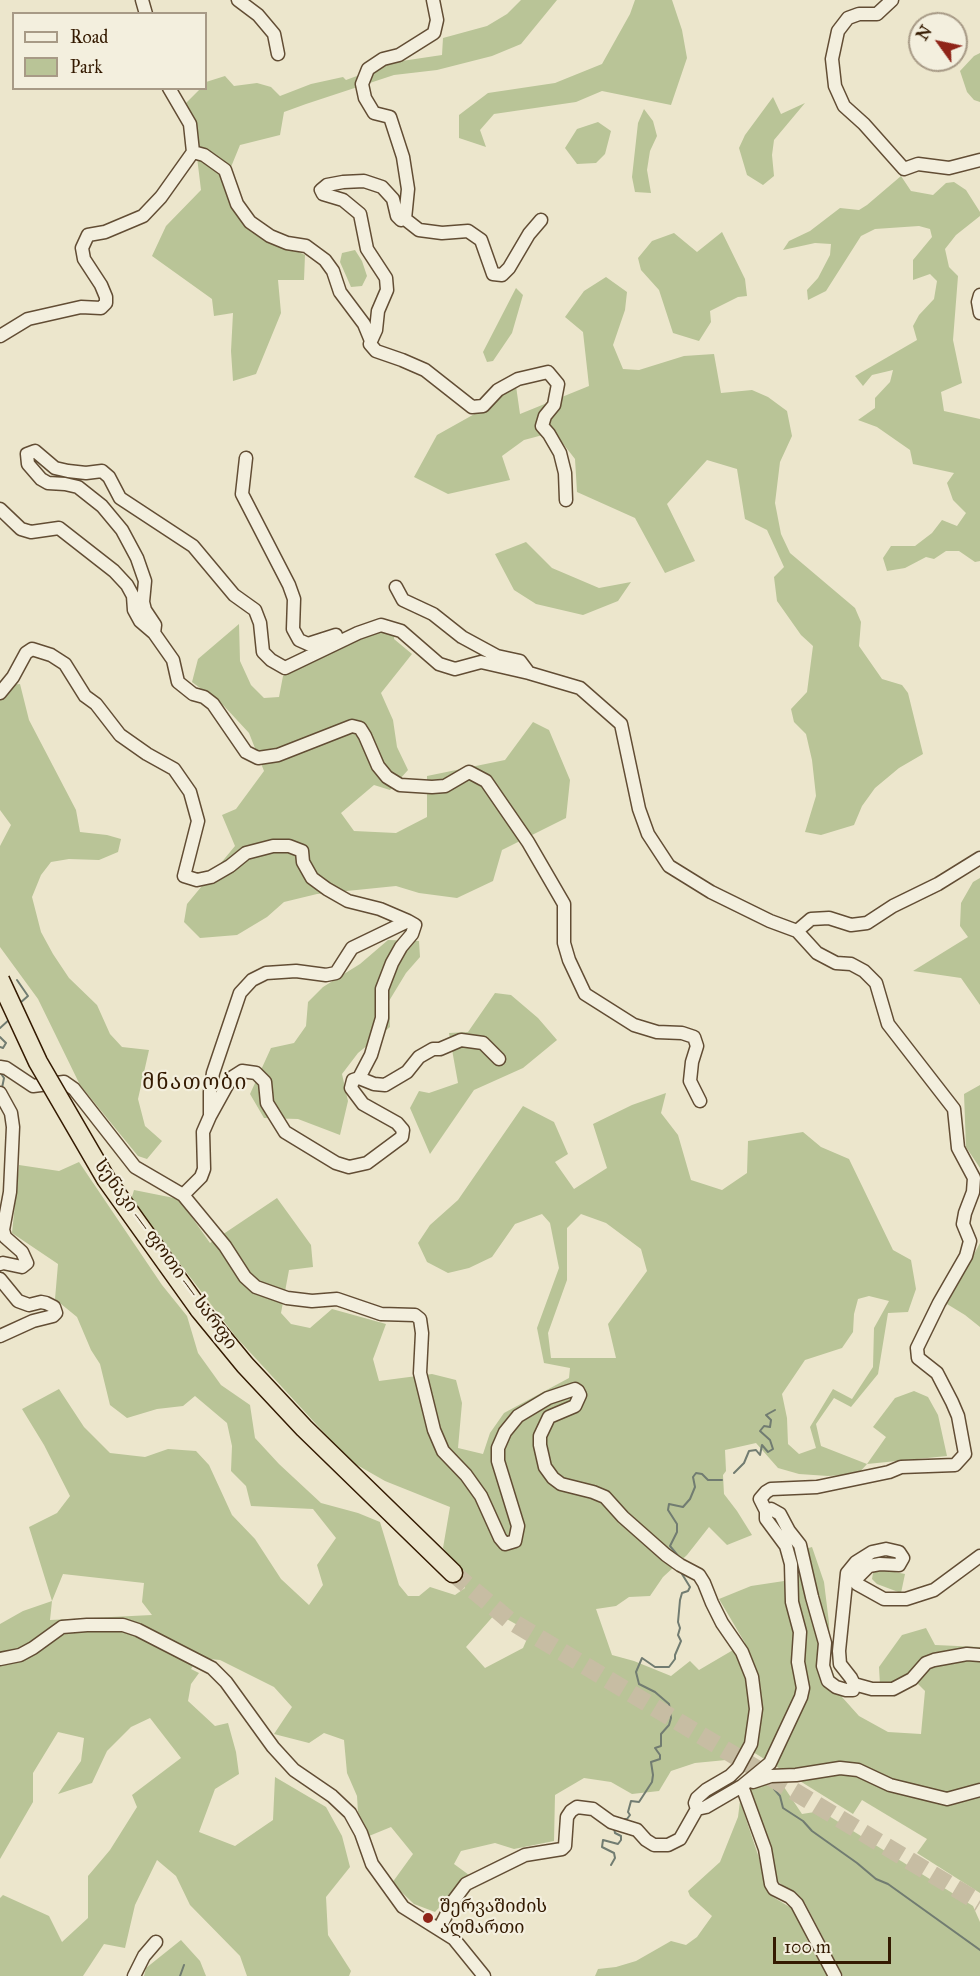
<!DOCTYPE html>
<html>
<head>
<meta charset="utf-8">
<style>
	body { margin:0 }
	#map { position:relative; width:980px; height:1976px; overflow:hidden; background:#ece6cc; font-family:"IM FELL Great Primer",serif }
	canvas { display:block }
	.legend { position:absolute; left:12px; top:12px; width:195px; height:78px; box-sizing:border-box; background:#f3efde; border:2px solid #a79a86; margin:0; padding:8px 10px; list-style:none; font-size:18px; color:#341a01 }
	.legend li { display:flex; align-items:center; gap:12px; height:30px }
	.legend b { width:30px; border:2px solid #a79a86 }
	.north { position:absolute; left:908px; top:12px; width:60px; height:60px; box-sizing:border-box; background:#f3efde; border:2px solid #a79a86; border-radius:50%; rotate:303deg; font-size:16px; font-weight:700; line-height:24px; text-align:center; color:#341a01 }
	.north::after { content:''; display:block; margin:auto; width:21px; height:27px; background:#8f2418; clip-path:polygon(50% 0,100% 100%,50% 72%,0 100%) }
	.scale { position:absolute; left:773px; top:1937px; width:118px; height:27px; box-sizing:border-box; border:3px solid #341a01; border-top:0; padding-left:8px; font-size:18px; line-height:21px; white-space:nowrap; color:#341a01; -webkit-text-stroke:4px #f3efde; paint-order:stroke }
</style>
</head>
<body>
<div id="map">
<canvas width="980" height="1976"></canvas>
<ul class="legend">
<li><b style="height:8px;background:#f3efde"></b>Road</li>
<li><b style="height:16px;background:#b9c497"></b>Park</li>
</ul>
<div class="north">N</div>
<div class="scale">100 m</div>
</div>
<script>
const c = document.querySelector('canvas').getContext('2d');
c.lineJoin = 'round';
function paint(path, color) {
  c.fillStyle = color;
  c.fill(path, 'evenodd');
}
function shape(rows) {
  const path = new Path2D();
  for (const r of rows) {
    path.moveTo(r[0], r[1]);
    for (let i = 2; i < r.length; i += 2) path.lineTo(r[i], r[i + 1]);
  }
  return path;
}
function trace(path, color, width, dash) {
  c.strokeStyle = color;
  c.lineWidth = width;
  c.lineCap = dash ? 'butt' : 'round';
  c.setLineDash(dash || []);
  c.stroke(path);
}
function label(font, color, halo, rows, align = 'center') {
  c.font = font + ' "IM FELL Great Primer","Noto Serif Georgian",serif';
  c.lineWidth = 4.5;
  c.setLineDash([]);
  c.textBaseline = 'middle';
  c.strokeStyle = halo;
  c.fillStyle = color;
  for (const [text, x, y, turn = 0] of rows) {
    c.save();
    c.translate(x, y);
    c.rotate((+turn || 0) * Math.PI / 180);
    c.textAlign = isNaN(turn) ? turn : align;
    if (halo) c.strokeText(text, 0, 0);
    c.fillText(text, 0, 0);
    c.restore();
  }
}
paint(shape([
	[521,0,557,0,521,44,492,56,437,70,394,75,306,104,284,112,280,135,240,145,231,167,228,199,246,226,305,255,304,280,278,280,281,313,256,374,233,381,231,351,233,313,214,316,212,299,152,256,166,226,201,190,193,124,185,104,200,89,206,88,206,82,225,76,234,86,257,83,271,87,280,96,311,84,343,77,346,80,395,62,442,55,443,38,487,26,507,14],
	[635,0,672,0,682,30,687,58,671,105,602,91,576,102,494,114,480,130,486,147,459,138,459,115,488,93,555,83,602,64,630,14],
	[980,53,980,102,974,100,967,92,960,71,974,56],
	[773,97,781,114,805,103,774,140,772,155,774,176,763,185,747,175,739,148,745,135],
	[644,109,653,121,657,136,650,151,647,170,651,193,635,192,632,177,638,123],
	[598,122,611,131,605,154,596,163,577,164,565,148,577,129],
	[901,176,911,191,933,195,946,183,954,182,966,190,980,212,980,216,956,235,945,249,949,267,958,276,953,340,962,383,941,392,944,411,980,419,980,561,975,562,959,551,946,551,934,559,926,557,905,568,887,571,883,558,891,546,915,546,932,533,942,520,957,526,966,513,953,500,947,483,954,473,913,464,910,450,877,427,858,420,875,408,875,398,890,382,893,370,872,375,863,386,855,376,917,340,913,326,919,315,934,299,937,281,930,274,913,280,913,260,932,237,930,229,919,226,875,229,861,236,826,291,808,300,807,290,818,278,830,255,831,244,815,243,783,250,789,241,810,231,840,208,859,210,867,205],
	[722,232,745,279,747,296,738,297,710,311,711,322,699,341,673,333,659,290,641,270,638,258,652,241,674,233,697,252],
	[355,250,362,261,367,276,362,286,351,287,340,262,342,253],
	[606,277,627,292,625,310,613,345,623,369,639,370,684,356,714,354,721,393,752,390,768,397,787,411,792,436,780,462,775,503,781,534,790,553,855,608,861,622,859,646,882,679,902,685,908,693,923,754,899,768,875,788,862,806,854,825,821,835,805,832,816,796,812,760,806,734,794,722,791,709,807,692,813,646,801,635,777,601,774,577,784,567,767,530,745,519,737,469,707,460,667,504,695,561,665,573,635,518,577,492,575,459,554,432,524,440,502,456,510,480,448,494,414,477,437,435,487,407,497,396,516,386,520,414,589,386,583,332,565,317,584,291],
	[516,288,523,295,512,333,493,361,487,362,483,352],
	[526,542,552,568,599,588,631,582,618,601,583,615,536,604,514,590,495,554],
	[239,624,240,661,251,685,264,698,279,697,283,676,379,629,395,632,394,639,412,654,381,693,393,720,397,747,408,770,390,790,374,785,341,813,354,831,396,833,427,817,427,776,505,760,533,722,549,730,570,780,566,818,502,850,493,881,457,898,419,893,396,886,317,894,284,902,267,917,237,935,200,938,184,922,187,904,235,846,222,815,236,809,264,771,249,733,224,706,192,682,198,659],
	[20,684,29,720,76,810,80,832,107,835,121,839,118,852,99,860,69,859,51,862,41,875,32,897,41,932,53,954,69,978,97,1005,110,1034,122,1047,149,1050,138,1099,145,1126,162,1141,147,1159,138,1156,80,1085,38,999,0,947,0,846,11,825,0,810,0,686],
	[980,878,980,1005,961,978,913,971,968,937,960,926,961,903,973,882],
	[388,940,419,941,420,957,406,973,389,1001,390,1027,358,1053,342,1074,348,1101,340,1135,298,1119,264,1118,250,1094,271,1048,294,1043,306,1026,308,1002,323,987,360,964],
	[495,993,511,995,538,1018,557,1040,523,1068,474,1090,430,1154,410,1108,419,1091,429,1093,458,1083,449,1033,468,1032],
	[980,1085,980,1168,966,1147,964,1094],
	[666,1093,661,1113,678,1135,691,1180,722,1190,747,1173,748,1141,803,1132,821,1147,849,1159,893,1250,911,1260,916,1289,908,1312,888,1313,878,1374,851,1407,834,1398,816,1424,821,1446,867,1464,886,1437,873,1427,895,1398,914,1391,928,1397,938,1415,947,1456,867,1464,858,1474,828,1476,799,1474,778,1468,756,1443,725,1450,726,1471,723,1475,724,1494,737,1511,752,1535,727,1545,709,1527,687,1555,663,1577,650,1596,629,1597,616,1606,596,1609,612,1655,634,1661,671,1676,690,1661,699,1670,745,1643,719,1599,751,1586,784,1581,800,1574,795,1552,812,1547,824,1582,829,1623,830,1664,842,1697,859,1716,888,1732,921,1734,925,1691,909,1675,895,1685,880,1685,879,1667,902,1635,926,1628,935,1645,980,1647,980,1782,973,1790,980,1789,980,1893,917,1853,927,1839,862,1800,853,1814,745,1747,726,1760,695,1763,671,1771,659,1791,632,1794,611,1782,584,1778,555,1795,554,1841,514,1849,495,1843,461,1851,454,1864,469,1875,435,1912,414,1904,392,1883,413,1854,391,1827,369,1836,358,1812,357,1796,347,1773,344,1740,324,1733,309,1743,274,1734,292,1707,274,1687,220,1660,198,1658,191,1669,199,1673,191,1684,188,1701,215,1726,228,1723,236,1752,239,1774,215,1789,199,1832,235,1846,273,1820,275,1777,326,1807,342,1836,350,1867,326,1897,328,1935,351,1971,349,1976,247,1976,240,1956,190,1905,176,1876,157,1860,135,1905,125,1948,104,1944,83,1976,0,1976,0,1898,3,1895,49,1916,62,1942,88,1918,88,1876,110,1850,137,1807,132,1795,181,1758,150,1718,131,1727,107,1751,92,1783,58,1794,81,1761,84,1738,58,1732,33,1773,33,1802,0,1859,0,1624,23,1611,52,1601,29,1527,57,1513,70,1496,44,1445,22,1409,59,1389,84,1427,110,1453,145,1457,168,1449,196,1451,209,1465,232,1515,255,1539,281,1579,309,1605,323,1585,317,1565,336,1538,313,1509,251,1506,246,1486,231,1471,232,1446,227,1423,195,1396,183,1406,157,1409,127,1418,110,1405,100,1364,91,1350,77,1317,55,1299,58,1264,12,1233,19,1165,59,1171,79,1162,162,1285,187,1316,198,1353,221,1385,250,1405,255,1438,279,1464,321,1503,358,1513,380,1522,399,1585,408,1596,419,1596,430,1587,455,1595,465,1588,462,1571,443,1548,450,1507,385,1481,350,1461,236,1337,131,1200,134,1190,179,1199,210,1243,277,1198,311,1245,313,1267,289,1270,281,1313,291,1324,310,1328,332,1309,386,1324,373,1359,379,1381,432,1374,456,1380,462,1403,458,1448,483,1454,490,1433,504,1413,569,1378,570,1368,544,1363,537,1328,559,1268,550,1223,542,1214,515,1224,492,1257,469,1268,448,1273,427,1262,418,1243,430,1225,458,1200,523,1106,554,1122,568,1154,555,1162,574,1189,607,1168,593,1124,632,1105],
	[581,1214,606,1223,641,1249,647,1271,608,1324,616,1358,551,1358,548,1333,567,1280,567,1228],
	[869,1296,889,1301,874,1328,873,1367,852,1399,833,1389,810,1427,816,1448,799,1454,788,1444,787,1418,782,1394,805,1360,842,1348,853,1332,854,1314,858,1299],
	[63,1574,144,1583,142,1602,152,1615,50,1620,52,1601],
	[496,1613,530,1632,523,1648,485,1668,466,1647],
	[980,1243,980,1327,965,1315,947,1304],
	[879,1569,905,1574,901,1593,877,1584,872,1579,873,1573],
	[780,1781,802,1814,821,1811,973,1906,980,1922,980,1976,843,1976,805,1903,776,1880,765,1832,749,1787],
	[740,1801,759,1858,765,1888,773,1897,793,1909,812,1950,829,1976,595,1976,598,1969,616,1967,636,1961,671,1941,686,1945,697,1937,712,1916,690,1896,688,1891,720,1862,738,1817],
	[181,1940,200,1961,206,1976,144,1976,146,1968]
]), '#b9c497');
trace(shape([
	[17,980,28,996,20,1003],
	[0,1028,11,1018],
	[0,1037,6,1043,3,1048,0,1047],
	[0,1072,4,1078,2,1088],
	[734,1473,744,1463,749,1451,756,1450,760,1455,762,1445,768,1452,773,1449,770,1440,760,1431,764,1426,770,1427,771,1420,766,1415,775,1410],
	[679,1557,670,1546,677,1532,677,1524,668,1510,669,1504,683,1507,690,1499,695,1487,693,1477,696,1473,702,1474,708,1480,722,1480],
	[774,1789,780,1796,783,1808,803,1821,812,1831,857,1863,876,1879,888,1884,980,1950],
	[622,1819,627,1819,630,1815,628,1812,631,1801,639,1802,652,1782,653,1775,651,1762,660,1759,660,1755,655,1748,661,1746,661,1734,669,1725,671,1718,669,1704,655,1692,639,1684,636,1672,642,1658,655,1667,669,1667,675,1659,675,1655,681,1641,678,1635,680,1628,678,1622,680,1600,682,1593,688,1591,690,1587,682,1574],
	[611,1865,615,1858,614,1853,602,1847,603,1840,618,1844,621,1840,621,1836,615,1833,614,1828],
	[180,1976,184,1965]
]), '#717c71', 2);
trace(shape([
	[453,1573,509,1620,980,1903]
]), '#c7bda3', 18, [18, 9]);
const minor = shape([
	[142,0,146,14],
	[238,0,258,15,274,34,278,54],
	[433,0,437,20,434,33,399,55,383,59,368,69,362,84,365,98,374,113,390,117,403,157,408,189,405,219,401,220,397,216,393,199,382,187,364,181,343,182,327,185,321,190,323,194,343,200,360,214,367,249,386,278,387,290,378,311,376,330,371,341,370,344,376,351,402,360,425,370,472,407,483,406,498,390,518,379,548,372,558,384,554,405,545,416,542,426,549,434,560,453,565,473,566,500],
	[892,0,877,14,859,14,848,18,838,31,832,59,835,86,844,106,864,124,904,169,918,164,949,168,980,160],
	[193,152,204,155,225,170,237,204,250,222,270,236,287,243,306,246,325,260,333,271,340,292,364,324,371,341],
	[405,219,419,230,442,233,468,231,481,240,493,274,502,275,509,268,529,234,541,220],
	[980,295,978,302,980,313],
	[0,336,28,319,81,307,101,308,106,303,106,297,101,285,84,259,82,248,88,235,105,232,143,216,161,197,193,152,190,124,169,88],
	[246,458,242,494,289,585,294,599,293,629,299,640,308,644,336,635],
	[0,509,21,529,31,532,59,528,114,571,127,585,133,596,134,610,140,621,154,633,155,625,145,610,143,602,145,581,137,558,122,530,102,506,78,487,65,484,48,483,41,479,28,464,27,454,35,451,55,468,68,471,86,473,102,471,109,477,120,498,193,546,234,595,255,610,260,623,263,652,271,660,285,668,358,633,381,625,401,631,439,664,455,669,481,662,529,673,580,688,621,724,639,809,648,834,669,866,711,892,770,921,797,931,817,953,836,963,851,964,864,971,876,983,888,1024,954,1109,958,1148,974,1178,973,1192,965,1213,963,1224,970,1241,966,1256,939,1303,917,1348,918,1358,937,1373,952,1402,958,1416,965,1454,955,1465,901,1467,889,1472,817,1487,771,1489,766,1492,760,1499,766,1511,766,1519,786,1546,791,1564,792,1602,800,1632,798,1662,803,1688,801,1697,770,1763,742,1786,706,1807,697,1809],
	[396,587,403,600,433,614,462,637,497,656,520,661,529,673],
	[154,633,173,660,178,682,193,694,204,697,213,704,246,752,258,758,278,755,352,726,360,728,365,736,378,766,387,777,400,785,432,787,445,786,469,772,486,781,528,842,564,904,564,943,569,960,585,994,634,1025,657,1032,682,1033,694,1037,697,1046,692,1062,690,1081,700,1101],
	[0,693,13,677,26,653,32,649,51,655,65,664,85,696,96,704,120,735,147,754,174,769,190,792,198,821,184,876,197,880,211,877,230,866,246,853,273,846,289,846,302,851,303,862,312,878,327,889,348,901,380,909,408,921],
	[797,931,811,919,829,918,851,925,867,923,893,906,938,884,980,858],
	[0,1067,6,1068,33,1086,64,1082,74,1089,135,1167,183,1195,225,1246,245,1277,256,1287,287,1298,312,1301,337,1299,381,1314,415,1315,420,1319,422,1333,420,1373,434,1430,443,1451,466,1475,481,1496,500,1538,505,1544,515,1541,518,1526,498,1461,498,1448,505,1432,518,1416,548,1398,575,1389,578,1391,580,1395,575,1406,549,1417,540,1436,540,1445,545,1467,553,1478,561,1484,593,1492,605,1497,623,1517,666,1555,680,1565,699,1575,704,1583,712,1603,722,1623,742,1652,752,1677,756,1709,751,1744,738,1768,730,1776,706,1790,697,1798,695,1803,697,1809,680,1839,668,1845,654,1845,646,1840,637,1830,611,1822,593,1809,577,1807,571,1811,567,1817,565,1846,562,1849,525,1855,466,1884,454,1900,439,1929],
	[0,1093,11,1113,13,1127,10,1192,3,1230,5,1237,22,1252,27,1263,22,1267,3,1263,0,1264],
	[210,1115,210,1092,213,1073,240,993,252,980,266,973,296,971,326,975,336,973,352,948,408,921,415,925,412,934,401,947,392,963,382,989,382,1018,371,1055,359,1078],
	[183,1195,201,1177,204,1169,203,1132,210,1116,231,1078,242,1071,256,1073,265,1082,267,1103,285,1132,336,1163,349,1167,367,1163,402,1137,403,1130,397,1123,363,1104,351,1088,353,1080,359,1078,374,1084,385,1085,407,1072,419,1057,433,1049,440,1049,461,1040,483,1043,499,1059],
	[0,1279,18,1301,29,1305,41,1302,46,1303,54,1307,56,1313,53,1316,33,1321,0,1336],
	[766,1511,771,1509,780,1514,789,1531,800,1545,812,1597,825,1643,823,1666,828,1681,836,1687,846,1690,853,1690,854,1684,851,1678,840,1664,839,1651,847,1573,856,1562,872,1552,886,1549,899,1552,903,1558,899,1565,880,1564,869,1566,857,1578,857,1584,884,1599,906,1599,934,1590,980,1556],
	[0,1659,20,1655,33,1648,62,1627,87,1625,123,1625,138,1630,212,1668,226,1682,273,1747,294,1770,332,1796,350,1813,361,1833,372,1864,403,1907,454,1939,484,1976],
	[854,1684,872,1689,893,1689,912,1679,926,1663,934,1660,967,1654,980,1655],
	[753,1782,771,1776,796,1775,840,1768,858,1770,890,1785,947,1799,980,1790],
	[742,1786,765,1849,771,1884,774,1889,790,1897,797,1904,835,1976],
	[134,1976,144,1956,156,1942]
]);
const highway = shape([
	[199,1309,245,1365,304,1428,453,1573]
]);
trace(minor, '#624d34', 15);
trace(highway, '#341a01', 21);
trace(minor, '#f3efde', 12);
trace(highway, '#ece6cc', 18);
const highwayBridge = shape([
	[0,980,38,1062,106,1179,199,1309]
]);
trace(highwayBridge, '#341a01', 21, []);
trace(highwayBridge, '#ece6cc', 18);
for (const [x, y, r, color] of [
	[428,1918,6,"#8f2418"]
]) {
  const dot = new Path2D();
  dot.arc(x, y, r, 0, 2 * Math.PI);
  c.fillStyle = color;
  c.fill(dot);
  trace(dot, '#f3efde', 2);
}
label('18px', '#341a01', '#f3efde', [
	["სენაკი — ფოთი — სარფი",165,1255,54]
]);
label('18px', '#341a01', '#f3efde', [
	["შერვაშიძის",440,1908],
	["აღმართი",440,1929]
], 'left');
c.letterSpacing = '1.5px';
label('21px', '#341a01', '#f3efde', [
	["მნათობი",195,1084]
]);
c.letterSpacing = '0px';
</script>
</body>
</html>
